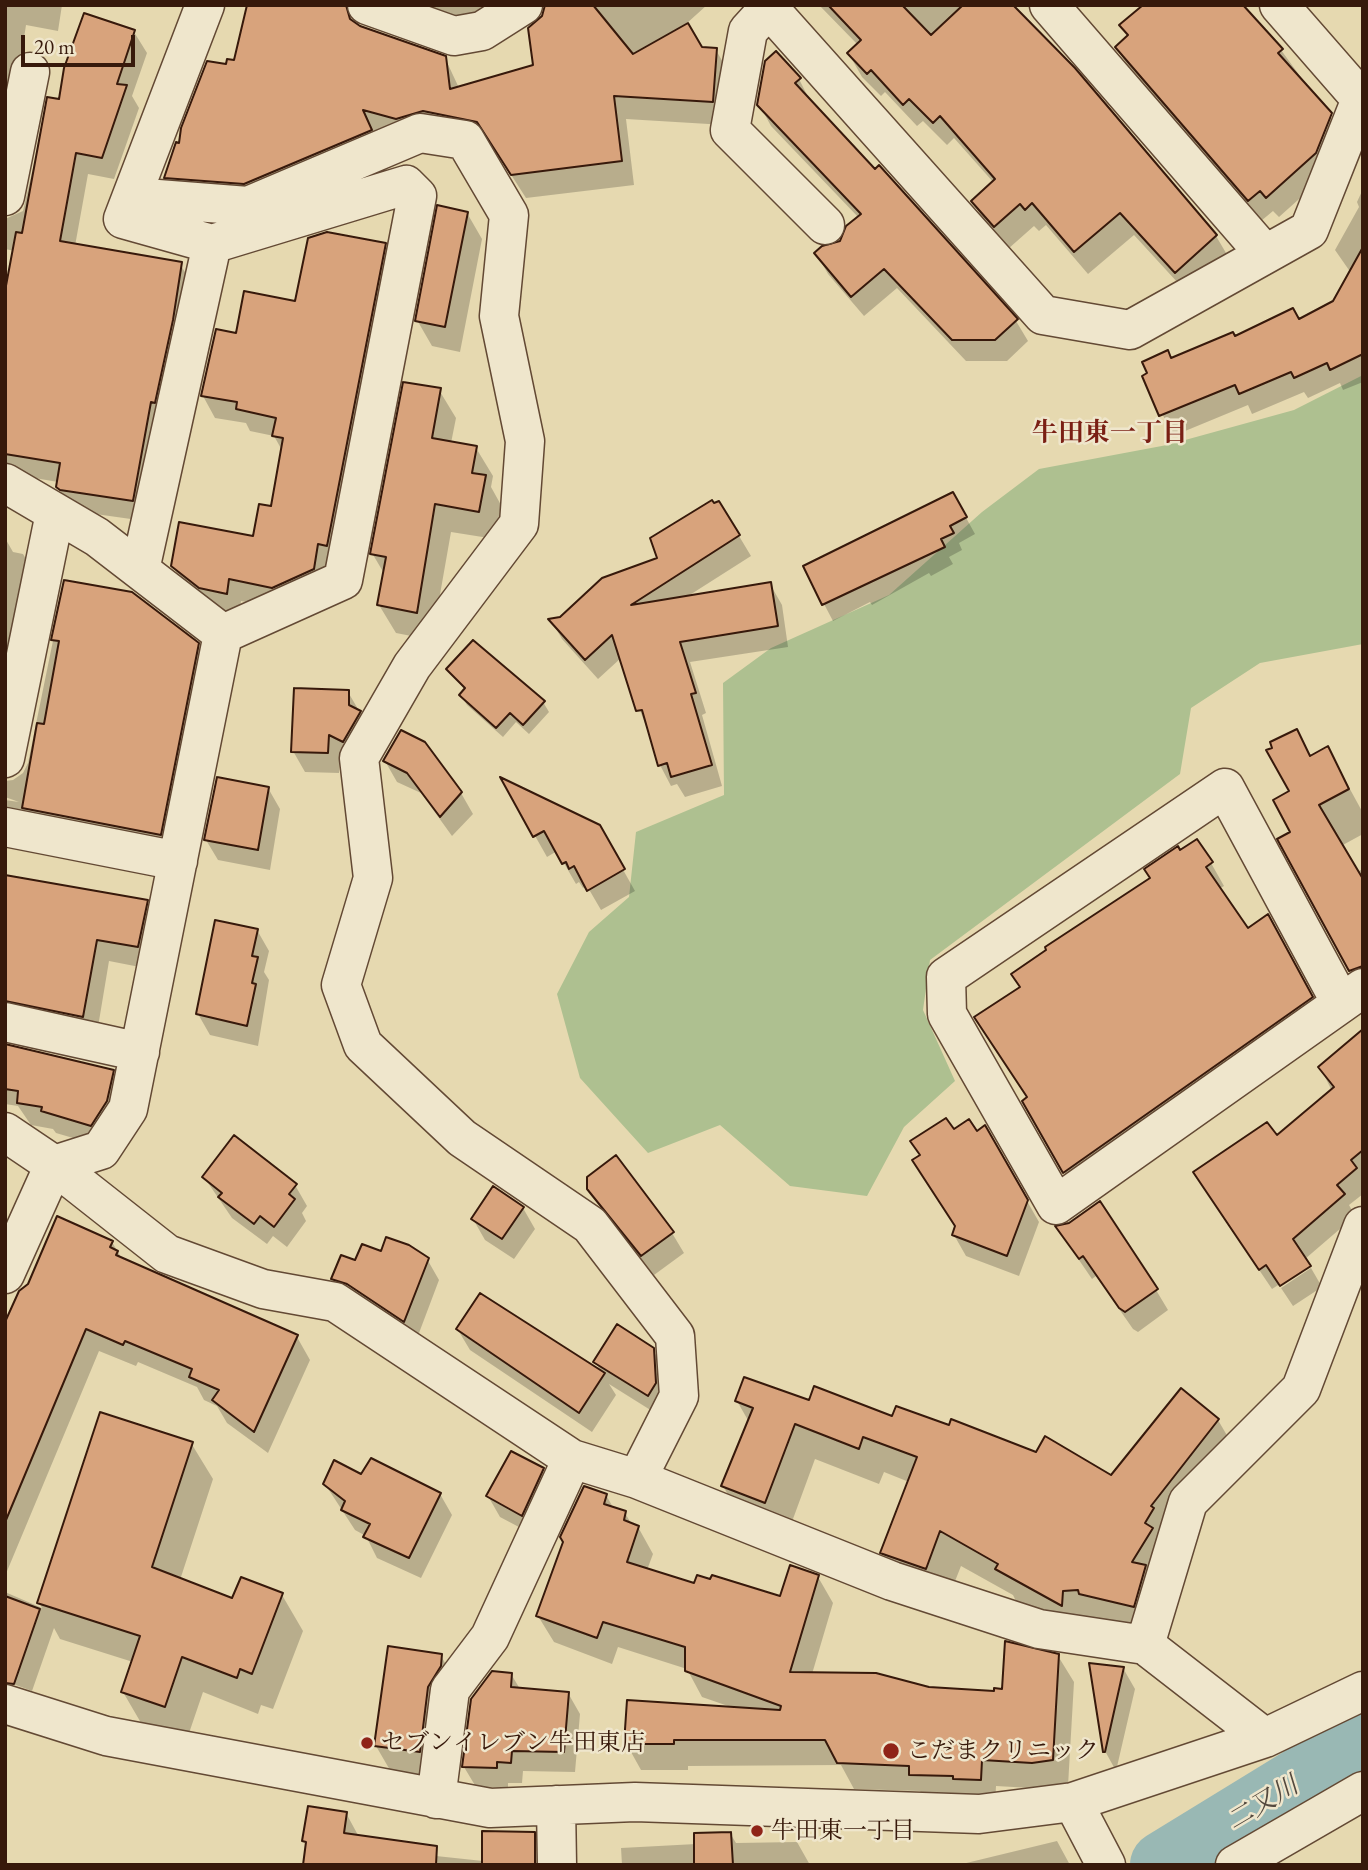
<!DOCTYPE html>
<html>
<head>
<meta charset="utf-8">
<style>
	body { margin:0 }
	#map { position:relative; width:1368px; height:1870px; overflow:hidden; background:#e6d9b0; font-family:"EB Garamond",serif }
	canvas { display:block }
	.frame { position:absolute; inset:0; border:7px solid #37190b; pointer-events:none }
	.scale { position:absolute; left:21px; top:35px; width:114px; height:32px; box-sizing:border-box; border:4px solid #37190b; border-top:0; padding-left:9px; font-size:21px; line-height:24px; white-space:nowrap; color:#37190b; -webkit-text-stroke:5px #efe6cc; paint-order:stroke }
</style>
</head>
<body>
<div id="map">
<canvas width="1368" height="1870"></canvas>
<div class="frame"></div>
<div class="scale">20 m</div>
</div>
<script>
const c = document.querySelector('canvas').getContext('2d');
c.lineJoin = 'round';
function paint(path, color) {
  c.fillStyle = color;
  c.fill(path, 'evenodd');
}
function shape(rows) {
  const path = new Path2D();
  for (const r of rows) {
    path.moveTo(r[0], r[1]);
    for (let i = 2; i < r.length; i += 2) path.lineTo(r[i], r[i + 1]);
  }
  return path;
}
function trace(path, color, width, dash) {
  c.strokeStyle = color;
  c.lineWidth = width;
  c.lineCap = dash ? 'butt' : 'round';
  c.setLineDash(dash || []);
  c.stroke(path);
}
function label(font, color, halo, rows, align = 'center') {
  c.font = font + ' "EB Garamond","Noto Serif JP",serif';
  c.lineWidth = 5;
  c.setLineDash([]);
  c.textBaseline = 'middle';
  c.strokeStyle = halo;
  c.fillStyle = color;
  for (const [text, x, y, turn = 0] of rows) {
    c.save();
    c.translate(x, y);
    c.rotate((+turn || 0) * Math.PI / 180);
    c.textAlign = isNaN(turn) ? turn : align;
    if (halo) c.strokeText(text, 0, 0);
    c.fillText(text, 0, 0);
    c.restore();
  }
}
paint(shape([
	[1363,375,1363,644,1260,663,1191,708,1180,774,930,960,923,1010,955,1081,904,1127,867,1196,790,1186,720,1125,648,1153,580,1078,557,994,589,932,629,897,636,832,724,795,723,683,771,648,889,595,982,512,1039,469,1167,445,1294,410]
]), '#aec090');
paint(shape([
	[5,5,62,5,58,31,26,25,5,164],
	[248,5,707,5,686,24,701,49,716,50,729,73,725,125,626,119,634,185,526,198,492,145,438,134,258,207,179,201,166,177,181,145,228,66,236,62],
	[535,6,546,8,535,67,459,88,445,58,359,25,359,21,493,30],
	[819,5,1013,5,1216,236,1229,258,1189,295,1134,235,1088,274,1046,225,1039,231,1034,226,1008,249,986,225,973,202,994,183,954,138,947,145,923,121,917,126,885,92,881,96,862,77,849,54,858,45],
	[1122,26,1281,50,1343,135,1327,174,1279,217,1273,211,1261,221,1129,68,1117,48,1128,37],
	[134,32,147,53,132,96,139,108,114,179,88,174,75,246,180,264,193,285,145,521,74,511,57,487,58,482,5,473,5,300,15,251,5,249,5,219,23,211,49,99,60,101],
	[799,79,810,101,1016,321,1028,341,1007,361,966,361,897,288,864,316,828,274,816,253,841,242,859,218,771,126,759,104],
	[1363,189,1363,382,1343,390,1340,383,1308,398,1304,392,1252,414,1248,405,1173,436,1144,376,1171,360,1299,321,1335,303,1351,273,1335,250,1359,207,1357,202],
	[467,213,482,239,460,352,432,346,417,320],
	[385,245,397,266,325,591,285,609,241,601,239,615,214,610,186,588,173,566,254,538,272,508,283,452,274,436,250,431,246,423,215,418,203,396,237,335,296,303],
	[439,390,456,418,451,443,476,448,493,476,491,487,501,505,495,539,451,532,432,640,396,633,379,605,385,575,372,553],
	[953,494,975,534,959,543,962,550,949,557,953,564,931,576,929,573,872,605,870,602,833,621,824,604],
	[739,536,751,556,685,598,770,584,782,605,788,647,690,662,706,713,702,715,722,786,685,797,677,784,671,786,660,765,621,658,598,679,562,639,551,620,561,618],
	[5,538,13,552,23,554,35,574,5,718],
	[65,582,198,644,209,664,171,854,5,815,5,800,19,802,5,797,5,781,13,780,23,773,28,763],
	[448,669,543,702,549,712,529,734,516,722,503,737,467,705,461,695,465,690],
	[348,692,372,733,355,762,340,755,339,773,305,772,293,751],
	[1296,731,1311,758,1328,749,1363,813,1363,834,1341,846,1357,872,1363,869,1363,992,1350,970,1293,832,1291,792],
	[385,761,461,793,473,814,452,836,421,793,397,782],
	[504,781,599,827,635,891,601,910,587,886,583,888,579,882,576,884,557,851,547,857],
	[268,788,280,809,270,870,218,860,206,840],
	[1180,852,1211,863,1224,886,1219,889,1247,930,1281,939,1324,1020,1077,1195,1024,1102,1028,1099,976,1018,1021,988],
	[5,881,146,901,159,924,150,969,109,961,96,1039,5,1027],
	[257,930,269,951,264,972,269,980,258,1046,210,1035,198,1014],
	[1363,1032,1363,1194,1349,1205,1355,1216,1305,1259,1309,1265,1272,1289,1207,1193,1332,1091,1320,1067],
	[5,1046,112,1071,125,1094,104,1147,56,1133,53,1129,31,1125,18,1106,5,1104],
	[985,1128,1039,1222,1019,1276,966,1256,954,1235,957,1228,953,1132,976,1133],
	[204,1177,295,1185,307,1206,302,1213,306,1221,287,1247,273,1236,267,1244,232,1218],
	[589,1188,672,1233,684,1253,654,1275,602,1210],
	[523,1208,535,1229,514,1259,485,1240,473,1219],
	[1057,1228,1156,1290,1168,1310,1138,1332,1133,1329,1096,1276,1092,1279],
	[112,1242,122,1259,297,1337,310,1360,268,1453,227,1423,217,1406,204,1400,197,1387,138,1362,136,1366,99,1351,5,1576,5,1326],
	[382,1254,427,1259,439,1280,416,1341,345,1300,333,1279],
	[1311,1268,1322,1287,1293,1306,1281,1288],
	[458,1330,602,1373,595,1362,653,1350,665,1371,660,1416,609,1384,616,1395,592,1432,470,1350],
	[737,1401,810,1402,893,1419,1037,1454,1112,1478,1218,1420,1239,1456,1172,1542,1154,1642,1018,1605,1013,1595,961,1566,946,1604,903,1589,882,1553,909,1482,884,1472,879,1484,815,1459,786,1538,744,1522,723,1486,749,1422],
	[191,1443,213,1479,180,1580,233,1600,282,1595,303,1631,273,1709,261,1705,258,1714,203,1692,186,1742,144,1728,123,1692,133,1662,60,1639,54,1628,32,1691,5,1681,5,1592,42,1608,39,1602],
	[542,1470,554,1490,534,1535,500,1517,488,1496],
	[361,1476,440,1494,452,1515,421,1578,377,1558,366,1536,355,1530,325,1484],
	[606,1495,614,1509,625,1513,632,1525,638,1527,653,1554,647,1570,695,1585,781,1599,818,1577,833,1603,812,1674,929,1689,996,1693,1058,1656,1074,1682,1068,1786,1048,1789,996,1786,995,1806,926,1801,920,1791,854,1789,841,1765,688,1766,688,1770,641,1770,626,1743,731,1707,702,1697,687,1669,618,1647,612,1664,554,1642,538,1616],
	[441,1656,459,1687,437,1783,394,1777,376,1746],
	[1123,1668,1135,1689,1116,1771,1105,1751],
	[511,1674,520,1689,568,1693,580,1714,575,1772,523,1771,522,1783,508,1783,508,1788,476,1787,464,1767],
	[309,1808,346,1813,359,1837,408,1853,483,1861,534,1834,550,1865,304,1865],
	[730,1833,736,1843,797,1842,810,1865,622,1865,621,1848,696,1844],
	[1057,1841,1070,1865,958,1865]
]), '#0003');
trace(shape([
	[1164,1865,1363,1743]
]), '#99b8b4', 68);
const building = shape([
	[247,5,346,5,350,19,360,26,446,56,450,89,533,65,528,28,542,16,545,5,593,5,633,54,688,23,702,47,717,48,713,102,614,96,622,161,511,175,477,122,423,111,396,119,363,110,372,130,244,184,164,178,176,142,179,143,181,128,207,61,226,64,227,59,234,60,247,5],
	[828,5,902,5,931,35,963,5,1013,5,1075,68,1217,235,1175,273,1120,213,1074,252,1032,203,1025,210,1020,204,994,227,971,201,995,179,940,116,933,123,909,99,903,105,871,70,867,74,847,53,861,40,828,5],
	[1143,5,1243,5,1283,49,1278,53,1332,113,1316,153,1266,198,1260,191,1248,201,1115,47,1128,35,1119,25,1143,5],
	[84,13,135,30,117,84,127,85,102,158,76,153,60,241,182,262,173,320,155,403,151,402,133,501,60,490,56,487,60,463,5,454,5,291,16,232,22,233,47,97,59,99,64,68,84,13],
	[776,51,801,78,795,83,875,169,879,165,1018,319,995,340,952,340,884,269,851,297,814,253,822,246,840,241,846,226,861,214,757,105,765,61,776,51],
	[437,205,468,212,445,327,415,321,437,205],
	[327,232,386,243,327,546,318,544,314,569,272,588,229,579,227,594,199,588,171,566,179,522,253,536,259,504,271,506,283,438,272,436,276,418,236,409,237,402,201,396,216,329,236,333,244,291,295,301,308,238,327,232],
	[1363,247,1363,354,1330,370,1327,363,1294,378,1291,372,1239,394,1235,385,1159,416,1142,376,1147,373,1142,362,1168,350,1171,358,1233,332,1235,336,1293,308,1299,319,1333,301,1363,247],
	[403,382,441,388,432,438,477,446,472,473,486,475,479,512,435,504,417,613,377,605,386,557,370,554,403,382],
	[953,492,967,517,950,526,954,533,941,539,945,547,822,605,803,566,953,492],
	[712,500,714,503,719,501,740,535,631,605,771,582,778,626,680,642,696,693,691,694,712,765,671,777,667,763,658,766,642,710,636,711,612,635,585,660,548,619,560,617,602,578,657,558,650,538,712,500],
	[64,580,132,592,199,643,161,835,22,808,37,723,44,724,59,641,51,640,64,580],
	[473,640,545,701,523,725,510,713,496,728,459,695,465,688,446,669,473,640],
	[294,688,349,690,349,705,361,711,343,742,329,735,328,753,291,752,294,688],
	[1297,729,1310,756,1328,746,1349,789,1319,805,1363,879,1363,966,1349,971,1277,839,1290,832,1273,800,1289,791,1266,750,1272,748,1270,742,1297,729],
	[401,730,425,742,462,792,440,817,407,773,383,761,401,730],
	[217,777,269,787,258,850,204,840,217,777],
	[500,777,600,825,625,869,587,891,574,866,569,869,566,862,562,864,544,831,533,837,500,777],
	[1197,839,1213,862,1206,867,1248,928,1268,914,1313,997,1063,1173,1022,1101,1027,1097,974,1017,1020,987,1011,974,1046,950,1045,947,1150,878,1144,869,1178,846,1180,850,1197,839],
	[5,875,148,900,138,947,97,940,83,1017,5,1001,5,875],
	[215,920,258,929,252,956,258,957,252,983,256,984,247,1026,196,1014,215,920],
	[1363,1029,1363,1150,1351,1160,1357,1168,1337,1185,1345,1194,1293,1239,1311,1266,1280,1286,1266,1265,1259,1270,1193,1172,1267,1122,1277,1135,1334,1087,1318,1067,1363,1029],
	[5,1044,114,1070,107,1101,91,1126,41,1111,42,1107,17,1103,18,1091,5,1089,5,1044],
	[946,1118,954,1129,969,1119,977,1131,985,1125,1028,1200,1007,1256,952,1235,955,1226,912,1160,920,1155,910,1141,946,1118],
	[234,1135,297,1184,289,1194,295,1199,274,1227,260,1216,254,1224,218,1197,222,1193,202,1177,234,1135],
	[616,1155,674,1232,641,1256,587,1189,587,1177,616,1155],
	[493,1186,524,1207,502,1239,471,1219,493,1186],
	[1100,1201,1158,1289,1125,1312,1119,1308,1083,1256,1079,1259,1055,1226,1069,1223,1100,1201],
	[57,1216,113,1241,110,1247,118,1251,116,1255,298,1335,254,1432,212,1400,219,1390,189,1377,192,1369,125,1341,123,1345,86,1329,6,1520,5,1322,19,1291,28,1284,57,1216],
	[386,1237,409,1245,429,1258,404,1322,347,1284,331,1279,341,1255,355,1260,362,1244,381,1251,386,1237],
	[480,1293,605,1373,579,1413,456,1329,480,1293],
	[617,1324,654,1348,656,1383,648,1396,593,1362,617,1324],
	[744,1377,809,1400,814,1386,892,1416,896,1406,949,1425,951,1419,1036,1452,1045,1436,1111,1475,1181,1388,1219,1419,1151,1506,1154,1508,1145,1523,1153,1528,1132,1562,1146,1565,1134,1607,1079,1594,1078,1590,1063,1591,1062,1606,995,1569,998,1564,940,1531,926,1569,880,1553,917,1457,863,1437,859,1449,795,1424,765,1503,721,1486,753,1408,735,1401,744,1377],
	[100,1412,193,1442,152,1567,232,1598,241,1577,283,1593,252,1674,240,1669,237,1678,182,1657,165,1707,121,1692,140,1636,37,1603,100,1412],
	[511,1451,544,1468,522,1516,486,1496,511,1451],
	[371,1458,441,1493,409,1558,363,1537,370,1524,341,1510,345,1501,323,1484,334,1460,361,1474,371,1458],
	[584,1486,607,1494,604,1504,626,1511,624,1520,639,1526,627,1562,694,1583,697,1575,710,1579,712,1575,780,1596,790,1565,819,1575,790,1672,876,1673,929,1687,994,1691,994,1688,1002,1689,1005,1641,1059,1654,1053,1760,1032,1763,982,1760,981,1780,953,1779,953,1776,909,1775,909,1766,837,1763,825,1740,674,1740,674,1744,624,1744,627,1700,780,1710,781,1706,685,1671,685,1647,603,1622,597,1638,536,1616,563,1542,560,1537,584,1486],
	[5,1596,40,1609,14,1684,5,1683,5,1596],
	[388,1646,442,1654,441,1666,428,1687,420,1752,374,1746,388,1646],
	[1089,1663,1124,1667,1105,1752,1103,1752,1089,1663],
	[492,1671,512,1673,511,1687,569,1692,564,1752,512,1751,511,1763,497,1762,497,1768,462,1767,471,1699,492,1671],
	[308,1806,347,1812,344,1833,437,1846,436,1865,303,1865,306,1842,302,1841,308,1806],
	[482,1831,535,1832,535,1865,482,1865,482,1831],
	[731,1832,733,1865,694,1865,694,1833,731,1832]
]);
paint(building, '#d8a37c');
trace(building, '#37190b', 2);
const minor = shape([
	[367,5,454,36,482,31,523,5],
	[766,5,1043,315,1130,330,1309,230,1361,99,1279,5],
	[1049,5,1265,254],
	[769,8,748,31,730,130,825,225],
	[5,196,30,72],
	[132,197,248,206,420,133,465,140,509,215,499,316,525,441,519,524,412,666,359,758,373,878,341,985,363,1045,462,1138,590,1225,675,1336,679,1396,637,1479],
	[5,483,97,537,223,634,343,580,417,196,406,185,212,244,123,219,205,5],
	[140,570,212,244],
	[5,758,55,513],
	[5,827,178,861],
	[1341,1003,1225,788,946,977,947,1014,1056,1205,1363,988],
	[5,1022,140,1052],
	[5,1132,54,1165,5,1274],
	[54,1165,167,1254,263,1289,335,1302,572,1459],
	[54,1165,101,1150,128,1109,223,634],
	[1145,1645,1188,1502,1301,1389,1363,1226],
	[5,1704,106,1736,490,1808,635,1802,979,1814,1073,1802,1265,1738,1363,1691],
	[436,1799,450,1690,490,1637,572,1459,637,1479,892,1581,1039,1629,1145,1645,1265,1738],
	[1073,1802,1106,1865],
	[556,1805,557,1865],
	[1235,1865,1363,1791]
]);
trace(minor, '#634934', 41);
trace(minor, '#efe6cc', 38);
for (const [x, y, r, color] of [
	[367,1743,7,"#8f2418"],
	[891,1751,9,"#8f2418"],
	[757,1831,7,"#8f2418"]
]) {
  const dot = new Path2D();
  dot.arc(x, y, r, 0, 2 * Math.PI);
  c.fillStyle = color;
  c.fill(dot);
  trace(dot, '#efe6cc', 2.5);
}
label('24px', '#37190b', '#efe6cc', [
	["セブンイレブン牛田東店",381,1743],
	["こだまクリニック",907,1751],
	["牛田東一丁目",771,1831]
], 'left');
label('bold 26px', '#7a1f14', '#efe6cc', [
	["牛田東一丁目",1110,434]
]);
label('italic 26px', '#54493e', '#efe6cc', [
	["二又川",1263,1804,-31]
]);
</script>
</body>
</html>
